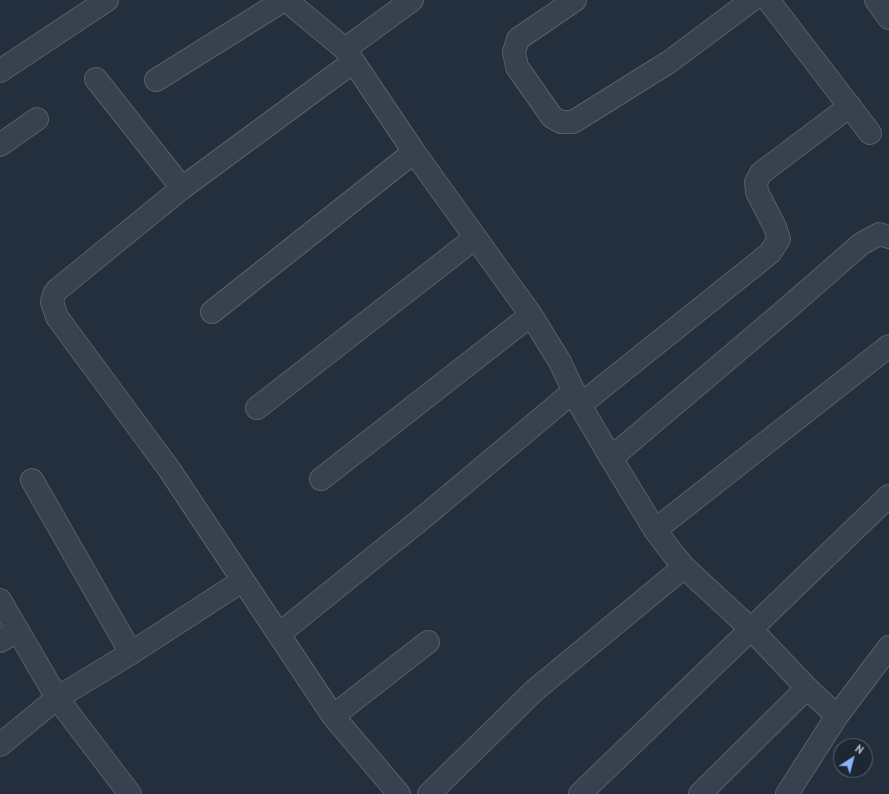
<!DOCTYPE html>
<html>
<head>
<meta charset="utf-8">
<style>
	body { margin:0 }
	#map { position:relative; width:889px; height:794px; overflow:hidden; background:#242f3e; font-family:"PT Sans",sans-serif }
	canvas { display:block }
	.north { position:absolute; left:833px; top:738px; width:40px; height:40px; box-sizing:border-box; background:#1d2633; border:1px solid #59626f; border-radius:50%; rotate:36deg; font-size:11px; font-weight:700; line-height:16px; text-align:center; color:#b4bcc9 }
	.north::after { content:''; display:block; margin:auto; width:14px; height:18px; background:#8ab4f8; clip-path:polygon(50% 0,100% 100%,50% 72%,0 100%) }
</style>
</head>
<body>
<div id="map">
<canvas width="889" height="794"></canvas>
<div class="north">N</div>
</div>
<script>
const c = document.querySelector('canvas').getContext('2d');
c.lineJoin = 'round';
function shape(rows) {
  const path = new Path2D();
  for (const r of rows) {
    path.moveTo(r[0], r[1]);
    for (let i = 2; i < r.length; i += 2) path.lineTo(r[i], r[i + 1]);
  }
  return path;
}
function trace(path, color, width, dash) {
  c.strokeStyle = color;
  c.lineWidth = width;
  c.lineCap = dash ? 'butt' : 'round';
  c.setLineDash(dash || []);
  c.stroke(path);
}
const minor = shape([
	[286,0,345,49,414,152,531,315,560,362,580,405,611,458,655,530,674,555,684,567,751,629,807,688,837,716],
	[575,0,518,39,514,52,517,67,552,117,561,122,573,122,669,62,752,0],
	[768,0,870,133],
	[876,0,889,18],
	[345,49,412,0],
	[353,62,182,188,57,290,54,294,52,302,57,317,169,469,333,716,399,794],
	[0,71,107,0],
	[96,79,182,188],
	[156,80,284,0],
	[0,145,37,119],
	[212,312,414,152],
	[580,405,770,253,779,239,775,227,757,192,756,182,761,173,850,106],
	[257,408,475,238],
	[611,458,782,313,861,244,879,234,889,237],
	[321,479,531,315],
	[32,480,131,653],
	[655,530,889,346],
	[0,600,57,698,0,745],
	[279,634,425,516,574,391],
	[0,641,18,631],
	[333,716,428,642],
	[130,794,57,698,131,653,242,581],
	[429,794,535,690,684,567],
	[580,794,889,496],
	[700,794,807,688],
	[787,794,837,716,889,647]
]);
trace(minor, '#565f6c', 24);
trace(minor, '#38414e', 22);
</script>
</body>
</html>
